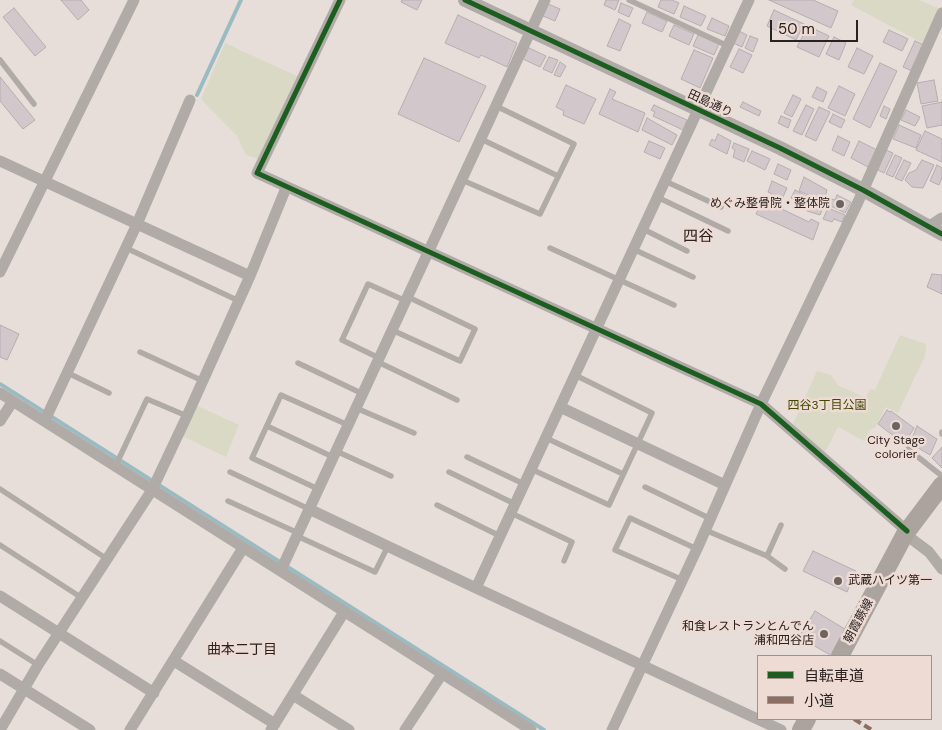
<!DOCTYPE html>
<html>
<head>
<meta charset="utf-8">
<style>
	body { margin:0 }
	#map { position:relative; width:942px; height:730px; overflow:hidden; background:#e7deda; font-family:"DM Sans","Noto Sans JP",sans-serif }
	canvas { display:block }
	.legend { position:absolute; left:757px; top:655px; width:175px; height:65px; box-sizing:border-box; background:#eddbd4; border:1px solid #9f918c; margin:0; padding:6px 9px; list-style:none; font-size:15px; color:#292220 }
	.legend li { display:flex; align-items:center; gap:10px; height:25px }
	.legend b { width:25px; border:1px solid #9f918c }
	.scale { position:absolute; left:770px; top:20px; width:88px; height:22px; box-sizing:border-box; border:2px solid #292220; border-top:0; padding-left:6px; font-size:15px; line-height:18px; white-space:nowrap; color:#292220; -webkit-text-stroke:4px #eddbd4; paint-order:stroke }
</style>
</head>
<body>
<div id="map">
<canvas width="942" height="730"></canvas>
<ul class="legend">
<li><b style="height:6px;background:#1b5e20"></b>自転車道</li>
<li><b style="height:6px;background:#8d6e63"></b>小道</li>
</ul>
<div class="scale">50 m</div>
</div>
<script>
const c = document.querySelector('canvas').getContext('2d');
c.lineJoin = 'round';
function paint(path, color) {
  c.fillStyle = color;
  c.fill(path, 'evenodd');
}
function shape(rows) {
  const path = new Path2D();
  for (const r of rows) {
    path.moveTo(r[0], r[1]);
    for (let i = 2; i < r.length; i += 2) path.lineTo(r[i], r[i + 1]);
  }
  return path;
}
function trace(path, color, width, dash) {
  c.strokeStyle = color;
  c.lineWidth = width;
  c.lineCap = dash ? 'butt' : 'round';
  c.setLineDash(dash || []);
  c.stroke(path);
}
function label(font, color, halo, rows, align = 'center') {
  c.font = font + ' "DM Sans","Noto Sans JP",sans-serif';
  c.lineWidth = 5;
  c.setLineDash([]);
  c.textBaseline = 'middle';
  c.strokeStyle = halo;
  c.fillStyle = color;
  for (const [text, x, y, turn = 0] of rows) {
    c.save();
    c.translate(x, y);
    c.rotate((+turn || 0) * Math.PI / 180);
    c.textAlign = isNaN(turn) ? turn : align;
    if (halo) c.strokeText(text, 0, 0);
    c.fillText(text, 0, 0);
    c.restore();
  }
}
paint(shape([
	[854,0,919,0,940,9,924,44,851,5],
	[225,43,299,77,261,160,246,155,237,136,201,99],
	[900,335,926,344,925,356,898,413,886,407,875,428,871,429,864,441,838,427,824,454,792,426,817,371,831,375,838,385,866,398,870,389,875,390],
	[196,405,239,425,226,457,182,436]
]), '#dad9c5');
trace(shape([
	[197,95,241,0],
	[0,384,544,730]
]), '#9bbbc2', 4);
const building = shape([
	[61,0,81,0,89,10,78,20,61,0],
	[402,0,422,0,417,10,401,2,402,0],
	[606,0,619,0,615,10,604,5,606,0],
	[661,0,672,0,679,3,674,14,658,7,661,0],
	[769,0,813,0,838,11,831,28,769,0],
	[621,3,633,8,629,17,618,12,621,3],
	[548,4,560,9,555,21,543,16,548,4],
	[684,6,706,16,701,26,680,17,684,6],
	[14,8,46,47,35,56,3,17,14,8],
	[774,10,804,24,796,40,767,26,774,10],
	[647,12,667,21,662,32,642,23,647,12],
	[458,15,517,43,507,67,481,55,479,58,445,43,458,15],
	[712,18,729,26,725,36,707,29,712,18],
	[619,19,631,25,620,51,607,46,619,19],
	[674,25,694,34,689,45,669,36,674,25],
	[808,26,829,36,819,57,797,47,808,26],
	[889,30,908,39,902,51,883,42,889,30],
	[739,31,747,35,742,47,733,43,739,31],
	[698,35,719,44,714,55,693,46,698,35],
	[750,36,758,39,753,52,745,48,750,36],
	[834,37,846,43,839,60,826,54,834,37],
	[915,41,924,45,912,71,903,67,915,41],
	[529,48,546,56,540,67,523,59,529,48],
	[857,48,873,56,864,74,848,67,857,48],
	[739,49,752,55,743,73,730,67,739,49],
	[694,50,713,58,700,88,681,79,694,50],
	[549,57,558,60,552,73,543,69,549,57],
	[424,58,486,86,459,142,398,114,424,58],
	[560,62,566,66,560,77,554,75,560,62],
	[880,63,897,71,870,128,853,119,880,63],
	[0,77,35,120,23,129,0,101,0,77],
	[934,80,938,101,921,104,917,83,934,80],
	[566,85,596,99,584,124,563,115,564,111,556,107,566,85],
	[839,86,855,94,845,116,828,108,839,86],
	[817,87,827,92,823,102,812,97,817,87],
	[610,89,616,92,612,99,645,113,638,132,599,114,610,89],
	[793,95,801,99,792,117,784,113,793,95],
	[743,102,761,111,759,116,740,107,743,102],
	[942,102,942,125,927,128,922,106,942,102],
	[654,105,687,120,683,130,653,116,655,112,651,110,654,105],
	[806,105,814,109,802,135,793,131,806,105],
	[884,106,890,109,886,119,880,116,884,106],
	[819,107,830,112,816,141,805,136,819,107],
	[906,110,920,117,915,126,901,120,906,110],
	[833,114,845,120,841,128,829,122,833,114],
	[781,116,791,120,788,128,778,123,781,116],
	[647,118,677,135,672,145,642,130,647,118],
	[899,125,921,135,916,148,893,139,899,125],
	[925,131,942,139,942,162,916,150,925,131],
	[718,134,731,141,727,154,709,145,712,139,715,141,718,134],
	[838,136,850,142,844,156,832,150,838,136],
	[649,141,665,148,660,159,644,152,649,141],
	[859,141,877,150,868,167,851,158,859,141],
	[734,143,749,149,744,162,733,157,735,150,732,148,734,143],
	[886,150,893,153,884,173,876,169,886,150],
	[752,151,770,159,765,170,747,161,752,151],
	[895,155,902,158,893,177,886,174,895,155],
	[904,160,911,163,902,181,895,178,904,160],
	[922,160,934,165,923,188,912,187,905,180,909,173,916,170,922,160],
	[778,164,791,170,787,180,774,174,778,164],
	[937,165,942,168,942,178,939,185,930,181,937,165],
	[804,177,827,190,824,201,799,191,804,177],
	[772,181,787,188,782,199,768,192,772,181],
	[795,190,810,198,804,208,798,206,799,202,791,198,795,190],
	[837,195,851,202,845,213,829,205,831,199,835,200,837,195],
	[812,198,824,205,820,215,807,211,812,198],
	[763,200,809,222,811,219,819,223,813,240,756,214,763,200],
	[828,208,845,215,842,222,834,219,832,222,823,219,828,208],
	[932,274,942,275,942,294,927,287,932,274],
	[0,325,19,334,7,360,0,357,0,325],
	[887,410,890,412,891,411,914,428,904,444,878,424,887,410],
	[917,426,937,439,930,455,910,443,917,426],
	[942,447,942,468,932,458,942,447],
	[813,551,856,571,847,592,803,571,813,551],
	[815,611,848,631,832,656,799,637,815,611]
]);
paint(building, '#d2c8cc');
trace(building, '#b4aeae', 1);
trace(shape([
	[629,0,728,46],
	[0,60,34,104],
	[481,139,558,176],
	[462,180,540,214,574,144,496,106],
	[665,181,721,207],
	[657,197,728,231],
	[643,229,687,251],
	[126,248,239,301],
	[550,248,674,305],
	[633,249,693,277],
	[392,330,460,361,475,329,408,297],
	[140,352,203,381],
	[379,358,342,340,368,284,406,301],
	[378,362,457,400],
	[298,363,363,394],
	[68,373,109,393],
	[356,408,414,433],
	[267,426,333,457],
	[942,432,942,434],
	[546,438,623,474],
	[908,449,942,476],
	[336,451,391,476],
	[467,457,524,484],
	[116,465,147,399,187,416],
	[531,469,609,505,652,413,575,375],
	[230,472,309,509],
	[449,472,515,504],
	[645,487,711,519],
	[0,489,107,559],
	[318,489,252,458,281,395,348,425],
	[228,501,298,533],
	[437,505,500,536],
	[511,513,572,542,564,561],
	[705,530,767,556,785,569],
	[297,536,375,572,388,546],
	[0,545,82,598],
	[767,556,781,525],
	[683,580,615,550,630,518,697,549],
	[0,641,38,665]
]), '#b0aba6', 5.5);
trace(shape([
	[340,0,257,173,761,404,907,531],
	[0,161,250,276],
	[928,227,942,218],
	[0,272,134,0],
	[0,393,531,730],
	[560,407,725,485],
	[45,420,137,224,190,100],
	[0,421,13,401],
	[309,509,476,588,781,730],
	[905,534,929,552,942,569],
	[281,570,545,0],
	[476,588,749,0],
	[0,596,154,693],
	[174,661,275,724],
	[0,674,90,730],
	[293,695,349,730],
	[0,730,38,665,152,490,187,416,250,276,286,188],
	[130,730,243,548],
	[271,730,344,612],
	[405,730,442,674],
	[612,730,697,549,761,404,858,202,942,13]
]), '#b0aba6', 11);
trace(shape([
	[465,0,780,148,863,190,942,234]
]), '#b0aba6', 14);
trace(shape([
	[840,656,905,534,942,485],
	[801,730,807,719]
]), '#aba49e', 18);
trace(shape([
	[854,719,872,730]
]), '#8d6e63', 4, [8, 4]);
trace(shape([
	[340,0,257,173,761,404,907,531],
	[465,0,780,148,863,190,942,234]
]), '#1b5e20', 5);
for (const [x, y, r, color] of [
	[840,204,5,"#6c6461"],
	[896,426,5,"#6c6461"],
	[838,581,5,"#6c6461"],
	[824,634,5,"#6c6461"]
]) {
  const dot = new Path2D();
  dot.arc(x, y, r, 0, 2 * Math.PI);
  c.fillStyle = color;
  c.fill(dot);
  trace(dot, '#eddbd4', 2);
}
label('12px', '#292220', '#eddbd4', [
	["田島通り",710,104,25],
	["朝霞蕨線",859,621,-62]
]);
label('12px', '#292220', '#eddbd4', [
	["めぐみ整骨院・整体院",830,204],
	["City Stage",896,441,"center"],
	["colorier",896,455,"center"],
	["武蔵ハイツ第一",848,581,"left"],
	["和食レストランとんでん",814,627],
	["浦和四谷店",814,641]
], 'right');
label('12px', '#424700', '#eddbd4', [
	["四谷3丁目公園",827,406]
]);
label('14px', '#292220', '#eddbd4', [
	["曲本二丁目",242,650]
]);
label('15px', '#292220', '#eddbd4', [
	["四谷",698,237]
]);
</script>
</body>
</html>
